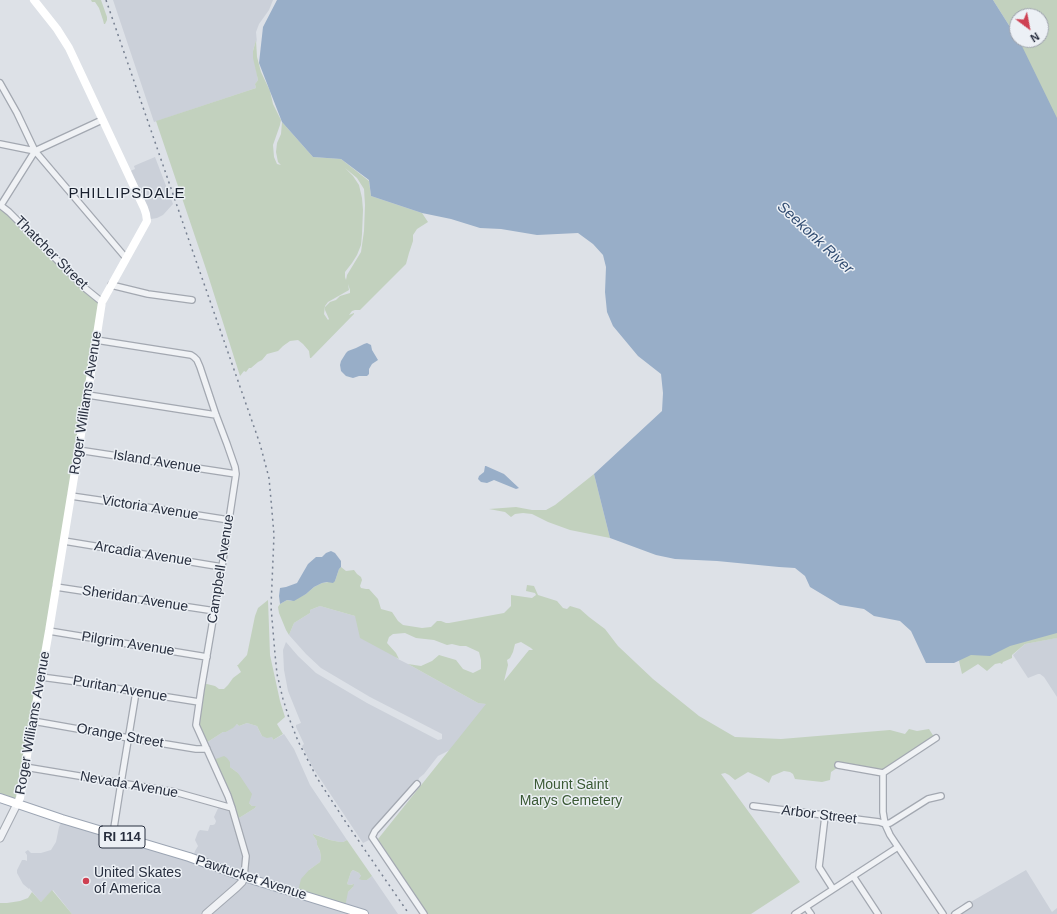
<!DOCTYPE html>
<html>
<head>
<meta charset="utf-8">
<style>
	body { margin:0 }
	#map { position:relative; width:1057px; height:914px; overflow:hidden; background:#dde1e7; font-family:Helvetica,sans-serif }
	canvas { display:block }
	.north { position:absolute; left:1009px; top:8px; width:40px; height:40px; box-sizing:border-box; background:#ecf0f5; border:1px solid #9da2ac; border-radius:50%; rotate:148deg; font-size:11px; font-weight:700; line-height:16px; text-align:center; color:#272e3e }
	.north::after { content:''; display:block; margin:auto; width:14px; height:18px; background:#ce4052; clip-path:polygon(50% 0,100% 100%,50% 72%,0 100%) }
</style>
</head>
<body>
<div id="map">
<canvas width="1057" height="914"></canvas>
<div class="north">N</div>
</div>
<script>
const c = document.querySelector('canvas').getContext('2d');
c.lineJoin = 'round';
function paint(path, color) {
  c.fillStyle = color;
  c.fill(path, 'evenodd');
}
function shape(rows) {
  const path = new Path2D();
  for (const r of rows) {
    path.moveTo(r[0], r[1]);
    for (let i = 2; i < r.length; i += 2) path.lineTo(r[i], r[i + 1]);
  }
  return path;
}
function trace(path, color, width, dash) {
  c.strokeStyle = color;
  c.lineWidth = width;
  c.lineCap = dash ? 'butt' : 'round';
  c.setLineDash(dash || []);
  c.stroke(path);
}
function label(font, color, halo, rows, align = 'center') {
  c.font = font + ' Helvetica,sans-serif';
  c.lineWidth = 3;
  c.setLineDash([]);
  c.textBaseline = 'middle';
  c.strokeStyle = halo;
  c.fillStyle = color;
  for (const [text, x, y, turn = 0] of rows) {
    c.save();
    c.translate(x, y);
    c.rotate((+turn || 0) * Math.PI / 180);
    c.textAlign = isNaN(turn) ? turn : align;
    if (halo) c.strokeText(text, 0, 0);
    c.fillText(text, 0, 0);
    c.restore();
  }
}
paint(shape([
	[113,0,273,0,269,10,259,24,256,32,257,43,256,40,253,51,258,80,255,84,256,88,154,122],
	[155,157,173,204,163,215,157,218,151,219,148,217,128,172,135,169,134,166,136,165],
	[320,606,355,616,398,659,408,664,478,703,489,704,462,744,438,756,424,774,419,778,417,786,373,838,363,843,313,768,302,746,304,744,296,727,296,725,301,723,288,691,284,670,283,650,286,642,298,656,316,673,367,703,438,740,442,739,442,734,370,697,321,668,306,654,289,635,294,623,310,613,310,610],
	[1056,638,1057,638,1057,697,1044,677,1040,674,1038,674,1028,678,1013,655,1025,644],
	[247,723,257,726,262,736,272,737,273,740,284,734,294,749,310,785,347,840,343,842,340,842,330,840,314,834,313,835,317,841,317,845,320,851,321,858,320,862,309,870,348,892,353,887,353,884,350,885,347,884,351,872,353,870,359,873,361,876,367,880,372,876,398,914,72,914,53,890,41,902,29,888,29,889,23,884,17,873,17,870,22,860,25,860,27,861,27,855,25,852,28,850,31,853,41,853,51,850,56,842,59,827,63,819,193,857,195,851,198,846,195,840,198,832,200,830,208,831,210,825,213,825,215,824,216,821,214,817,219,806,229,807,236,818,239,818,255,808,256,806,252,806,249,803,238,773,230,767,230,762,213,760,206,743,223,732,226,732,237,724,239,726],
	[1026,870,1052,912,1057,908,1057,914,950,914,961,908,964,903,968,901,969,903]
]), '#cbd0d9');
paint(shape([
	[91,0,101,0,107,17,107,20,105,24,104,24,103,20,99,8,95,2,92,2],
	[993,0,1057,0,1057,126,1018,40,1041,40,1041,16,1017,16,1017,38],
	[256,40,257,57,261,72,270,91,273,104,281,120,280,125,273,145,274,157,277,164,281,165,278,162,276,152,277,143,281,134,282,122,313,157,341,159,369,181,371,196,422,213,428,222,417,229,413,235,413,241,409,253,406,264,360,310,355,310,352,311,349,315,354,313,354,314,311,358,310,358,309,351,303,344,298,340,290,341,283,346,278,351,267,354,262,360,258,362,251,368,249,368,246,372,244,371,240,376,206,269,156,121,256,88,255,84,258,80,253,58,253,51],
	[345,168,357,178,364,189,365,205,364,231,361,252,347,275,346,280,345,277,345,272,352,263,357,255,361,245,362,234,363,210,362,198,359,185,353,176],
	[348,284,350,290,350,293,340,296,336,300,330,302,325,307,325,310,329,319,328,320,324,314,325,306,328,302,349,290],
	[0,203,101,300,17,802,0,798],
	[594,474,610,538,570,530,548,522,532,514,523,513,515,514,511,517,505,512,489,509,516,507,532,510,546,510,555,505],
	[341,567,346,571,354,570,357,574,361,577,362,580,360,586,361,588,366,589,369,589,378,599,381,609,392,612,398,621,403,625,422,628,431,627,437,621,441,621,446,623,449,623,504,613,511,606,511,595,532,598,536,595,535,593,526,591,527,585,534,586,538,595,557,601,563,608,567,609,570,606,580,609,589,617,605,629,618,646,653,679,699,716,735,737,781,739,890,730,905,734,909,729,917,731,929,729,934,737,884,771,840,766,831,772,830,780,822,782,795,779,793,774,790,772,784,771,772,776,769,783,761,778,748,772,735,780,729,775,725,773,721,774,800,882,751,914,428,914,378,839,486,704,478,703,408,664,421,666,432,661,439,655,456,660,463,669,473,673,481,669,481,660,479,652,466,646,460,646,452,644,447,645,434,640,416,638,405,633,393,634,389,637,387,643,396,653,399,659,360,638,355,616,320,606,310,610,310,613,294,623,289,635,286,630,279,613,278,607,280,604,287,600,291,601,306,594,314,587,322,583,335,581,339,569],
	[521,642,531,648,533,650,529,650,504,681,508,665,507,660,510,658,513,652,515,644],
	[268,600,270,655,280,701,285,717,277,724,283,734,273,740,272,737,267,738,262,736,257,726,247,723,239,726,237,724,233,728,231,729,226,732,223,732,206,743,197,722,203,683,215,686,219,689,224,689,228,685,233,678,241,672,237,665,238,665,247,655,255,616,258,608],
	[1057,626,1057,638,1025,644,1012,655,1012,658,1003,662,1002,664,1000,663,995,664,987,671,978,664,962,674,959,661,962,654],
	[224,756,227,758,230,762,230,767,238,773,252,794,249,803,252,806,256,806,255,808,239,818,235,818,213,760],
	[313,834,330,840,340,842,343,842,347,840,372,876,367,880,362,880,359,879,361,876,359,873,353,870,351,872,347,884,350,885,354,884,353,887,348,892,345,907,298,891,301,879,309,870,320,862,321,858,320,851,317,845,317,841,313,835],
	[52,890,72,914,0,914,0,903,7,903,20,901,28,898,32,892,41,902]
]), '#c2d1be');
paint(shape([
	[277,0,993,0,1017,38,1017,40,1018,40,1020,42,1057,118,1057,633,1010,646,990,656,971,655,954,663,926,663,911,631,900,621,874,616,864,609,840,605,810,587,805,576,795,568,779,567,717,561,675,559,656,555,610,538,594,474,662,411,663,393,661,374,638,356,613,326,607,312,605,292,606,267,603,255,593,244,578,233,537,235,501,229,480,228,451,219,422,213,371,196,369,180,341,159,313,157,282,122,259,63,263,27],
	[367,343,371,345,372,350,378,360,372,364,369,369,369,374,367,376,359,376,353,378,346,376,341,371,340,365,341,361,346,353,348,351,356,348,364,344],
	[485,466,486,466,504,474,519,488,516,489,494,480,487,483,481,482,478,479,479,476,484,472],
	[331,551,335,553,341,561,341,567,339,569,335,581,333,583,327,582,322,583,314,587,306,594,294,601,287,600,280,604,279,596,280,588,286,587,297,583,308,564,316,557,322,557,326,553]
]), '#98aec8');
const minor = shape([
	[0,83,17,113,35,151,126,258],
	[0,144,35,151],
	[0,205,9,212,86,289,102,302],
	[1,205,35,151,102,120],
	[111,285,148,294,192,300],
	[96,340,191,355,194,357,197,360,200,367,216,415,227,444,235,467,236,474,229,520,222,567,201,690,196,725,228,796,232,808,246,856,244,877],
	[88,395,216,415],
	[78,450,236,474],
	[71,496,146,507,229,520],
	[64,541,222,567],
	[56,587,215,611],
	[49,631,207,657],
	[41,677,93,684,136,692,199,702],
	[33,721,129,738,196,749,207,749],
	[838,765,883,773,936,738],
	[25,767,175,792,232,808],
	[883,773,883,812,885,824,890,835,943,914],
	[417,784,375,831,372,837,424,914],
	[753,806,879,822,885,824,890,823,928,799,941,796],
	[825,816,819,867,833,889],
	[113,834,121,783,136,692],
	[853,876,878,914],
	[806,907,811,914],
	[795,914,898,847],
	[955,914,969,905]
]);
const tertiary = shape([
	[0,838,17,804],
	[206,914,237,887,242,882,244,877]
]);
const primary = shape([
	[0,798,62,819,189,857,244,877,364,914]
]);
trace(minor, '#a3a8b1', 8);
trace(tertiary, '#a3a8b1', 9);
trace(primary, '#9ca5b3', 10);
trace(minor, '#f0f2f5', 5.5);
trace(tertiary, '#f0f2f5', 7);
trace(shape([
	[17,804,20,798,25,767,49,631,91,373,102,302,147,221,146,214,144,208,69,48,57,29,34,0]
]), '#fff', 8);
trace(primary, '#fff', 8);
trace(shape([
	[106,0,194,255,260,444,269,478,271,500,274,535,271,607,275,654,277,674,283,699,289,718,298,741,317,778,345,821,409,914]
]), '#778091', 1.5, [2, 4]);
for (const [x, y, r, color] of [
	[86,881,4,"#ce4052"]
]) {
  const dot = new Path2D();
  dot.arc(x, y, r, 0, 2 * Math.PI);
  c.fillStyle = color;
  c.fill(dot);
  trace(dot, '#ecf0f5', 1.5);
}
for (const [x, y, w] of [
	[122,837,46]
]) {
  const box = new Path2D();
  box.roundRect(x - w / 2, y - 11, w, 22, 3);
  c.fillStyle = '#ecf0f5';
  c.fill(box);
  trace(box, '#272e3e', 1);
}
label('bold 13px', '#272e3e', null, [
	["RI 114",122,837]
]);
label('14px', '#272e3e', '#ecf0f5', [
	["Thatcher Street",51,253,45],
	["Roger Williams Avenue",86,403,-81],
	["Island Avenue",157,462,9],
	["Victoria Avenue",150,508,9],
	["Arcadia Avenue",143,554,9],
	["Campbell Avenue",221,569,-81],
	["Sheridan Avenue",135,599,9],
	["Pilgrim Avenue",128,644,9],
	["Puritan Avenue",120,689,10],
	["Roger Williams Avenue",33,723,-80],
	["Orange Street",120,736,10],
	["Nevada Avenue",129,785,10],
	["Arbor Street",819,815,7],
	["Pawtucket Avenue",251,878,18]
]);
label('14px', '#3a5934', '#ecf0f5', [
	["Mount Saint",571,785],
	["Marys Cemetery",571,801]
]);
label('14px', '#272e3e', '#ecf0f5', [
	["United Skates",94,873],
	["of America",94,889]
], 'left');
c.letterSpacing = '1px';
label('15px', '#19202e', '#ecf0f5', [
	["PHILLIPSDALE",127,194]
]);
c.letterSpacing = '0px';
label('italic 15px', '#314c71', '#ecf0f5', [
	["Seekonk River",815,238,43]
]);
</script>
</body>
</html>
